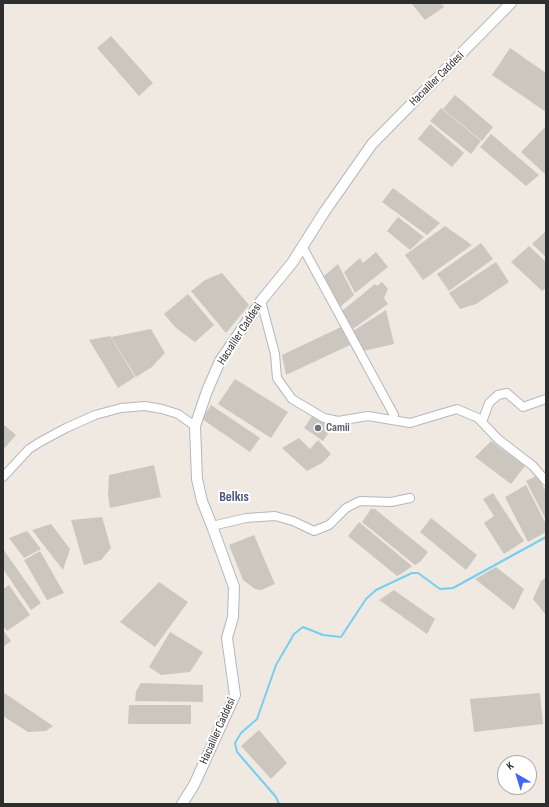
<!DOCTYPE html>
<html>
<head>
<meta charset="utf-8">
<style>
	body { margin:0 }
	#map { position:relative; width:549px; height:807px; overflow:hidden; background:#efe9e1; font-family:"Sofia Sans Condensed",sans-serif }
	canvas { display:block }
	.frame { position:absolute; inset:0; border:4px solid #2e2e2e; pointer-events:none }
	.north { position:absolute; left:497px; top:755px; width:40px; height:40px; box-sizing:border-box; background:#fff; border:1px solid #ababab; border-radius:50%; rotate:322deg; font-size:11px; font-weight:700; line-height:16px; text-align:center; color:#2e2e2e }
	.north::after { content:''; display:block; margin:auto; width:14px; height:18px; background:#4264fb; clip-path:polygon(50% 0,100% 100%,50% 72%,0 100%) }
</style>
</head>
<body>
<div id="map">
<canvas width="549" height="807"></canvas>
<div class="frame"></div>
<div class="north">K</div>
</div>
<script>
const c = document.querySelector('canvas').getContext('2d');
c.lineJoin = 'round';
function shape(rows) {
  const path = new Path2D();
  for (const r of rows) {
    path.moveTo(r[0], r[1]);
    for (let i = 2; i < r.length; i += 2) path.lineTo(r[i], r[i + 1]);
  }
  return path;
}
function trace(path, color, width, dash) {
  c.strokeStyle = color;
  c.lineWidth = width;
  c.lineCap = dash ? 'butt' : 'round';
  c.setLineDash(dash || []);
  c.stroke(path);
}
function paint(path, color) {
  c.fillStyle = color;
  c.fill(path, 'evenodd');
}
function label(font, color, halo, rows, align = 'center') {
  c.font = font + ' "Sofia Sans Condensed",sans-serif';
  c.lineWidth = 4;
  c.setLineDash([]);
  c.textBaseline = 'middle';
  c.strokeStyle = halo;
  c.fillStyle = color;
  for (const [text, x, y, turn = 0] of rows) {
    c.save();
    c.translate(x, y);
    c.rotate((+turn || 0) * Math.PI / 180);
    c.textAlign = isNaN(turn) ? turn : align;
    if (halo) c.strokeText(text, 0, 0);
    c.fillText(text, 0, 0);
    c.restore();
  }
}
trace(shape([
	[279,804,276,797,237,752,235,743,241,733,257,719,276,665,294,634,303,627,323,635,341,637,366,599,376,590,412,573,418,573,440,589,453,588,546,537]
]), '#75cff0', 2);
paint(shape([
	[411,3,441,3,444,7,425,20],
	[111,36,153,83,139,96,97,48],
	[510,48,546,73,546,112,492,75],
	[455,95,493,127,482,141,443,109],
	[441,108,481,141,471,154,430,121],
	[430,124,464,153,452,167,418,139],
	[546,126,546,175,521,152],
	[491,134,539,175,526,186,480,147],
	[393,188,440,223,427,235,382,202],
	[398,217,424,237,410,250,387,231],
	[445,226,472,245,423,280,405,255],
	[546,231,546,257,532,244],
	[481,243,493,259,449,291,437,274],
	[529,246,546,262,546,288,542,291,511,262],
	[376,252,388,267,355,293,344,272,360,258,363,263],
	[496,262,509,282,476,304,460,309,449,293],
	[338,264,354,295,340,307,324,276],
	[222,273,249,305,226,333,191,291,205,280],
	[382,282,388,289,384,298,388,304,353,329,342,311,375,284,377,286],
	[188,294,214,325,195,342,176,328,164,314],
	[386,310,394,344,363,351,353,331],
	[341,327,350,345,286,375,282,355],
	[151,329,165,353,152,367,136,377,111,337],
	[110,336,135,377,118,388,89,340],
	[235,379,288,412,271,438,218,404],
	[211,405,260,438,250,452,202,419],
	[313,415,332,428,323,441,304,428],
	[3,424,16,435,3,450],
	[299,438,310,449,318,440,331,454,322,463,307,471,282,448],
	[491,441,525,466,511,484,475,457],
	[154,465,161,497,110,508,108,495,109,475],
	[536,476,546,491,546,520,526,481],
	[526,485,546,524,546,532,528,542,505,497],
	[493,493,524,541,504,554,484,523,494,516,483,499],
	[371,509,375,509,428,552,421,561,415,565,362,522],
	[102,517,111,548,101,560,84,565,71,520],
	[431,518,477,555,466,570,420,532],
	[359,522,412,566,404,572,397,576,348,536],
	[51,524,70,549,63,570,32,530],
	[27,531,41,549,24,558,9,538],
	[254,535,275,584,261,590,255,589,243,580,229,545],
	[3,549,41,603,31,610,3,569],
	[40,551,64,593,47,600,24,560],
	[496,567,524,589,514,610,475,579],
	[546,577,546,615,533,599,541,581],
	[159,582,188,602,155,647,120,622],
	[9,585,30,615,7,631,3,626,3,589],
	[394,590,435,619,427,634,379,600],
	[3,630,11,641,3,647],
	[170,632,203,652,190,672,161,675,149,667],
	[141,683,203,685,203,702,135,701,136,691],
	[3,692,53,726,46,731,28,732,3,716],
	[540,693,543,724,474,732,470,699],
	[129,705,191,705,191,724,128,724],
	[259,730,287,763,271,779,241,746]
]), '#cbc7bf');
const minor = shape([
	[302,246,394,415,393,420],
	[261,301,275,354,277,378,292,399,324,418,338,421,368,416,410,423,457,409,478,418,498,439,533,466,546,481],
	[482,422,489,403,498,395,507,393,523,407,546,399],
	[3,477,29,449,40,442,66,428,95,415,121,408,145,406,162,409,178,414,195,426],
	[212,526,246,518,275,516,293,521,314,531,329,525,346,508,360,501,391,502,410,498]
]);
const tertiary = shape([
	[182,804,194,785,235,695,227,638,233,617,234,587,212,526,202,501,197,479,195,426,207,391,220,361,261,301,292,263,325,211,372,144,511,3]
]);
trace(minor, '#b4b7c1', 10);
trace(tertiary, '#b4b7c1', 12);
trace(minor, '#fff', 8);
trace(tertiary, '#fff', 10);
for (const [x, y, r, color] of [
	[318,428,4,"#6b7280"]
]) {
  const dot = new Path2D();
  dot.arc(x, y, r, 0, 2 * Math.PI);
  c.fillStyle = color;
  c.fill(dot);
  trace(dot, '#fff', 1.5);
}
label('12px', '#2e2e2e', '#fff', [
	["Hacıaliler Caddesi",437,79,-45],
	["Hacıaliler Caddesi",240,334,-57],
	["Hacıaliler Caddesi",218,731,-66]
]);
label('bold 12px', '#5b616d', '#fff', [
	["Camii",326,428]
], 'left');
label('bold 14px', '#4d5680', '#fff', [
	["Belkıs",234,497]
]);
</script>
</body>
</html>
